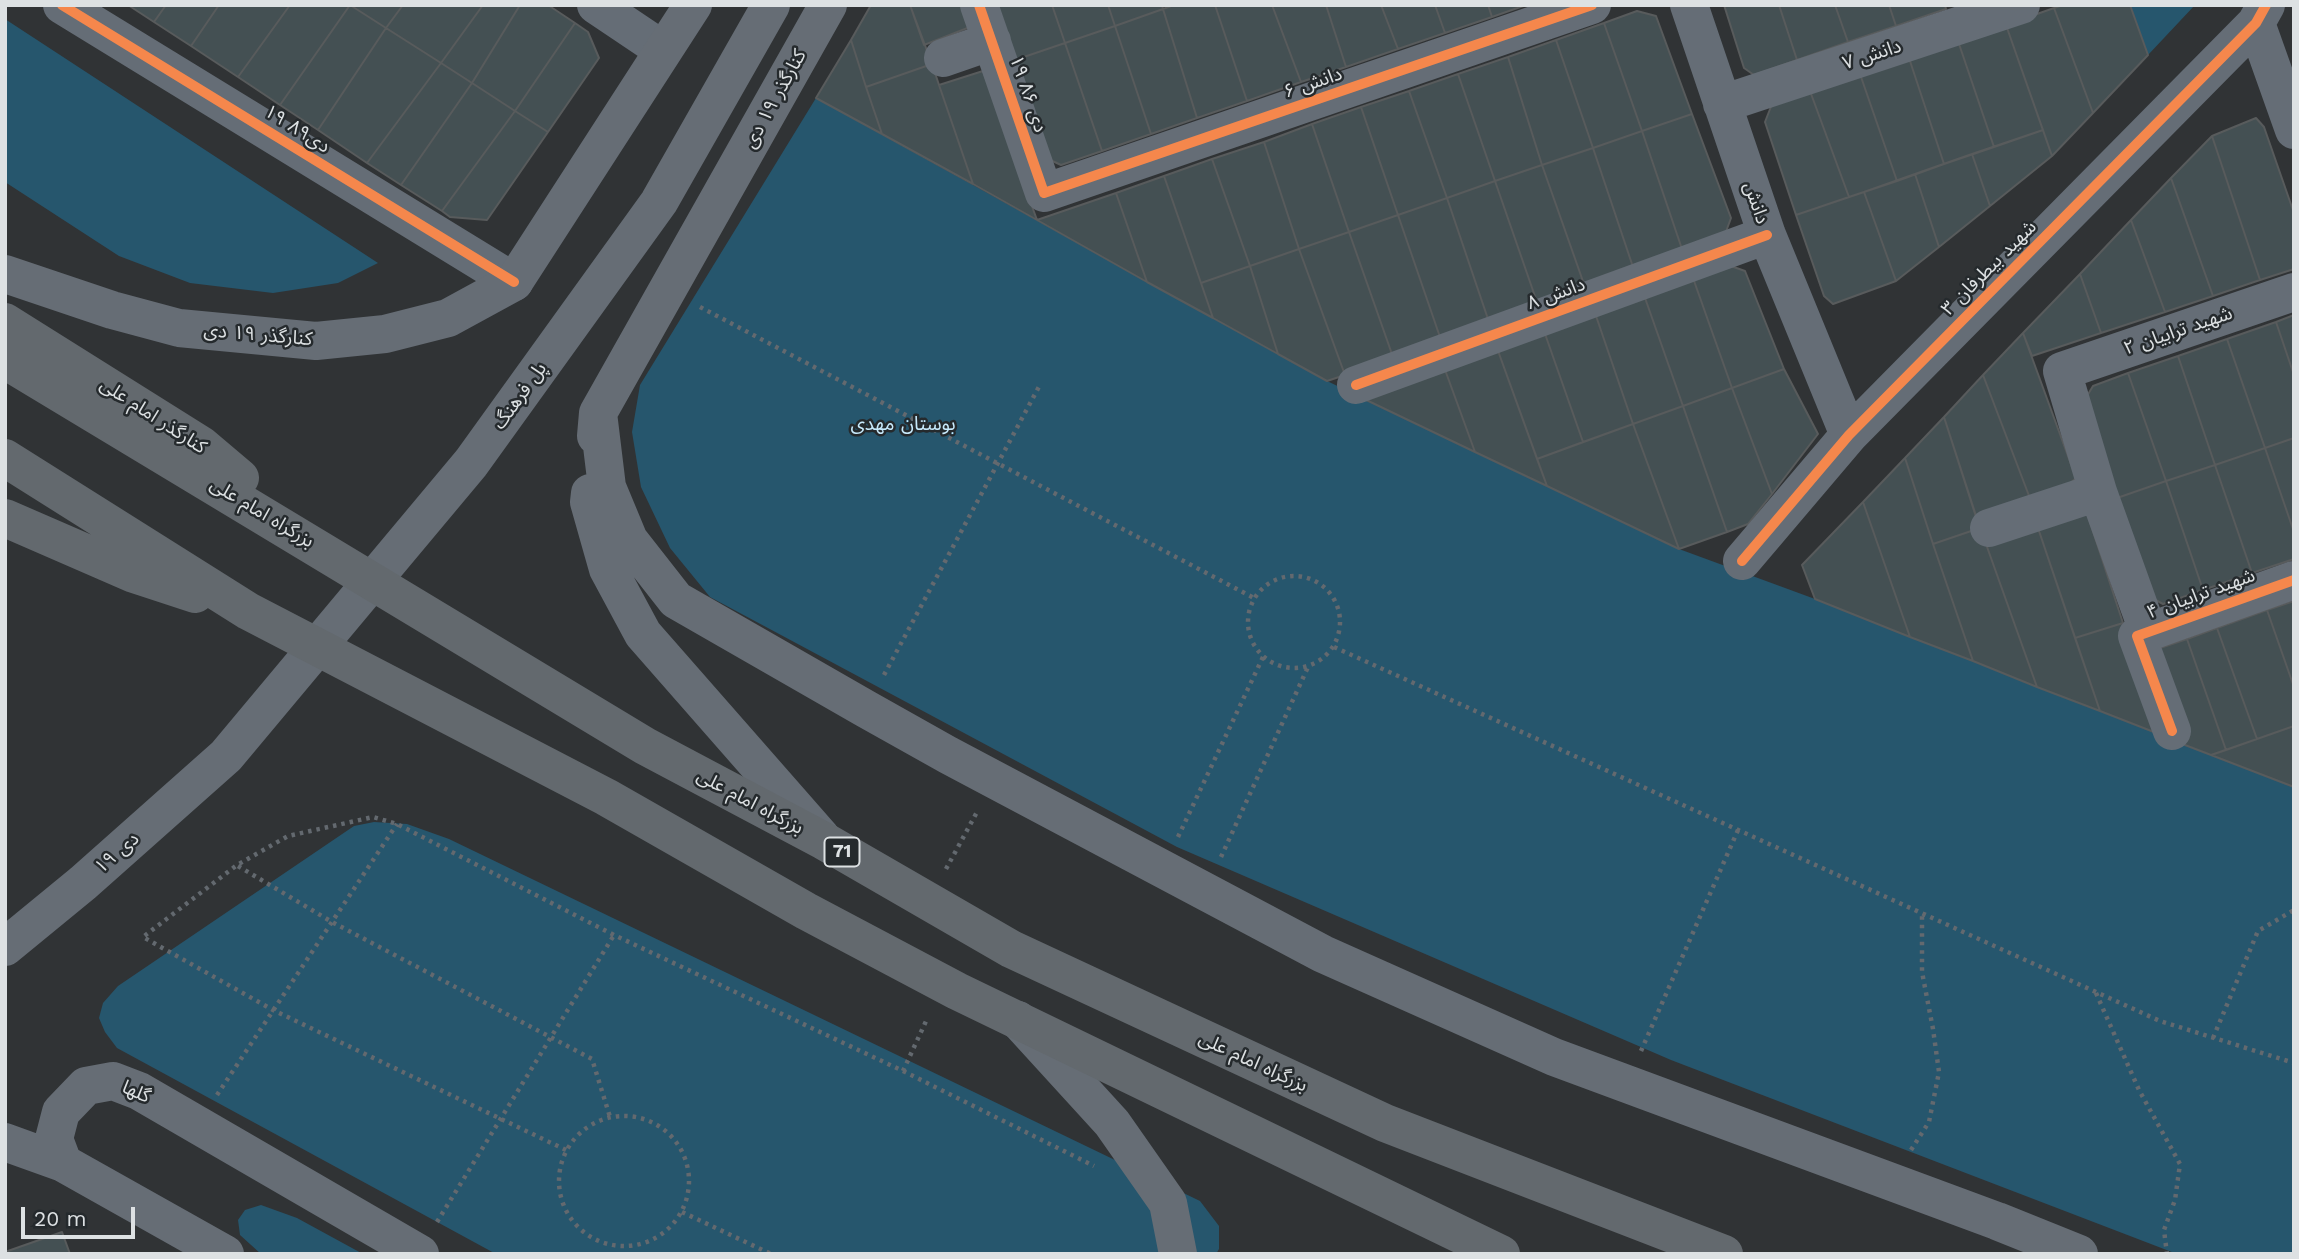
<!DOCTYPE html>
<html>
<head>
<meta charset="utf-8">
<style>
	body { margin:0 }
	#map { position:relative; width:2299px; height:1259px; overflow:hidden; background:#303335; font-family:"Work Sans",sans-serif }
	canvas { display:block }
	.frame { position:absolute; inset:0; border:7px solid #dde1e3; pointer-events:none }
	.scale { position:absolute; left:21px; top:1207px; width:114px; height:32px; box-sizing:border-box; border:4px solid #dde1e3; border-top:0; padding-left:9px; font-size:21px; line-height:24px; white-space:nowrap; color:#dde1e3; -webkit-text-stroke:5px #252a2d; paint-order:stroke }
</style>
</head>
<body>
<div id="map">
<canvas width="2299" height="1259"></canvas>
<div class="frame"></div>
<div class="scale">20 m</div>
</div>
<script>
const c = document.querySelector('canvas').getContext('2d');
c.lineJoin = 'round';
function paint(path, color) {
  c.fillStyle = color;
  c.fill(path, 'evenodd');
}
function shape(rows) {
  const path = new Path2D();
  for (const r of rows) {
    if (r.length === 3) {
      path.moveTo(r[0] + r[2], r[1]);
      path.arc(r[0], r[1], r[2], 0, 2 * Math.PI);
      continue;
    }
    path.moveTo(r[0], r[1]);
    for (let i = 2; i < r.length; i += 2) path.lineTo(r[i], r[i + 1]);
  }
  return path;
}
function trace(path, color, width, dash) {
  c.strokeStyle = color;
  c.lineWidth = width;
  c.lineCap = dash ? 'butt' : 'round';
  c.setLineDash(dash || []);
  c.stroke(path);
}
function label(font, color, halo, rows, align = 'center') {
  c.font = font + ' "Work Sans","Noto Sans Arabic",sans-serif';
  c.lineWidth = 5;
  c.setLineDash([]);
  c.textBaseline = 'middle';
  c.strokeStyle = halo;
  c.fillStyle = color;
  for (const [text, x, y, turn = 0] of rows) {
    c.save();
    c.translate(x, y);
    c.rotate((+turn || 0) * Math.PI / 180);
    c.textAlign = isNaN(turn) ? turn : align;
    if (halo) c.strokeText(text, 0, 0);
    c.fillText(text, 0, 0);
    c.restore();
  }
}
paint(shape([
	[2130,5,2195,5,2148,55],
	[5,19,378,263,338,283,273,293,190,283,119,256,5,182],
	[816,98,1327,381,1679,549,1815,599,2294,787,2294,1254,2177,1254,1671,1060,1177,847,710,597,670,548,641,487,632,432,640,385],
	[374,822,407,824,449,839,1200,1201,1219,1226,1219,1249,1216,1254,496,1254,117,1048,105,1032,99,1018,103,1003,118,986,354,826],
	[261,1205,297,1218,363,1254,261,1254,240,1235,238,1220,245,1210]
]), '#26566d');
const building = shape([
	[128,5,166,5,154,22,128,5],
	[166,5,219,5,191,46,154,22,166,5],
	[219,5,290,5,238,77,191,46,219,5],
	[290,5,350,5,280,105,238,77,290,5],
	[350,5,386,28,318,130,280,105,350,5],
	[350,5,403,5,386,28,350,5],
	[403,5,483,5,441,63,386,28,403,5],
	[483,5,520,5,472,83,441,63,483,5],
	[520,5,548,5,575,23,515,111,472,83,520,5],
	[871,5,910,5,932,64,866,87,851,40,871,5],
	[910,5,963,5,970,27,924,45,910,5],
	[997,5,1052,5,1065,43,1015,60,997,5],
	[1052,5,1108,5,1115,26,1065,43,1052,5],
	[1108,5,1162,5,1163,9,1115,26,1108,5],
	[1174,5,1215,5,1247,101,1197,118,1163,9,1174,5],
	[1215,5,1272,5,1301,82,1247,101,1215,5],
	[1272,5,1326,5,1346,67,1301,82,1272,5],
	[1326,5,1381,5,1398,49,1346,67,1326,5],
	[1381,5,1435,5,1445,33,1398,49,1381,5],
	[1435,5,1488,5,1492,17,1445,33,1435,5],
	[1488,5,1526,5,1492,17,1488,5],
	[1724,5,1779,5,1797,60,1754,75,1744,68,1724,5],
	[1779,5,1835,5,1848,42,1797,60,1779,5],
	[1835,5,1889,5,1896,26,1848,42,1835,5],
	[1889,5,1945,5,1946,9,1896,26,1889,5],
	[2063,5,2130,5,2148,55,2093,113,2054,8,2063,5],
	[2054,8,2093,113,2052,156,2006,25,2054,8],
	[1163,9,1197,118,1151,134,1115,26,1163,9],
	[1637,11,1656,16,1692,114,1642,131,1604,23,1637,11],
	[575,23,588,32,599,58,548,132,515,111,575,23],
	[1604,23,1642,131,1593,148,1556,40,1604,23],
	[2006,25,2043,130,1994,147,1958,41,2006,25],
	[1115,26,1151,134,1102,151,1065,43,1115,26],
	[386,28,441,63,367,163,318,130,386,28],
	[851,40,866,87,882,134,816,98,851,40],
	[1556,40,1593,148,1542,165,1508,57,1556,40],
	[1958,41,1994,147,1944,164,1909,58,1958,41],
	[1065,43,1102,151,1061,165,1046,158,1015,60,1065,43],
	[1508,57,1542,165,1495,181,1458,74,1508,57],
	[1909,58,1944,164,1897,181,1860,74,1909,58],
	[441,63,472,83,401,185,367,163,441,63],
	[932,64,939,85,973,184,882,134,866,87,932,64],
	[983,71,1037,220,973,184,939,85,983,71],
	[1458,74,1495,181,1447,198,1409,91,1458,74],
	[1860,74,1897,181,1849,197,1810,91,1860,74],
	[472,83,515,111,442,211,401,185,472,83],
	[1409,91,1447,198,1398,215,1361,107,1409,91],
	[1810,91,1849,197,1796,215,1765,122,1772,104,1810,91],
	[1361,107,1398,215,1349,232,1312,124,1361,107],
	[515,111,548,132,487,220,450,217,442,211,515,111],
	[1692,114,1731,218,1724,237,1683,252,1642,131,1692,114],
	[2256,118,2264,127,2294,213,2294,269,2260,280,2212,136,2256,118],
	[1312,124,1349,232,1299,249,1264,142,1312,124],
	[2043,130,2052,156,1990,206,1972,154,2043,130],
	[1642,131,1683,252,1634,270,1593,148,1642,131],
	[2212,136,2260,280,2213,296,2171,178,2212,136],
	[1264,142,1299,249,1250,266,1212,159,1264,142],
	[1593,148,1634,270,1585,287,1542,165,1593,148],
	[1972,154,1990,206,1939,247,1915,174,1972,154],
	[1212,159,1250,266,1201,283,1164,176,1212,159],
	[1542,165,1585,287,1538,305,1495,181,1542,165],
	[1915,174,1939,247,1896,281,1864,192,1915,174],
	[1164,176,1201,283,1213,318,1147,282,1116,193,1164,176],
	[2171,178,2213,296,2165,312,2131,220,2171,178],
	[1495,181,1538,305,1489,322,1447,198,1495,181],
	[1864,192,1896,281,1833,304,1824,296,1796,215,1864,192],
	[1116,193,1147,282,1037,220,1116,193],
	[1447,198,1489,322,1441,340,1398,215,1447,198],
	[1398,215,1441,340,1393,357,1349,232,1398,215],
	[2131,220,2165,312,2101,333,2080,274,2131,220],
	[1349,232,1393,357,1345,375,1299,249,1349,232],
	[1299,249,1345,375,1327,381,1278,354,1250,266,1299,249],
	[1728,265,1745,271,1784,369,1732,388,1693,278,1728,265],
	[1250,266,1278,354,1213,318,1201,283,1250,266],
	[2080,274,2101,333,2032,356,2023,333,2080,274],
	[1693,278,1732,388,1683,406,1644,295,1693,278],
	[1644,295,1683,406,1633,424,1595,313,1644,295],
	[1595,313,1633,424,1583,442,1544,331,1595,313],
	[2294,315,2294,375,2276,322,2294,315],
	[2276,322,2294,375,2294,438,2265,448,2227,339,2276,322],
	[1544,331,1583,442,1537,459,1497,348,1544,331],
	[2023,333,2076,478,2064,489,2031,501,1983,375,2023,333],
	[2227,339,2265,448,2215,465,2178,356,2227,339],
	[1497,348,1547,486,1475,452,1444,367,1497,348],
	[2178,356,2215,465,2166,481,2128,373,2178,356],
	[1444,367,1475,452,1360,397,1444,367],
	[1784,369,1818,434,1772,494,1732,388,1784,369],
	[2128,373,2166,481,2117,498,2084,401,2093,386,2128,373],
	[1983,375,2031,501,1977,520,1944,417,1983,375],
	[1732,388,1772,494,1748,524,1727,532,1683,406,1732,388],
	[1683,406,1727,532,1679,549,1633,424,1683,406],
	[1944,417,1980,528,1933,544,1905,458,1944,417],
	[1633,424,1679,549,1547,486,1537,459,1633,424],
	[2294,438,2294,532,2265,448,2294,438],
	[2265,448,2294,532,2294,559,2252,573,2215,465,2265,448],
	[1905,458,1933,544,1973,661,1910,637,1863,502,1905,458],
	[2215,465,2252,573,2203,590,2166,481,2215,465],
	[2166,481,2203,590,2163,604,2152,598,2117,498,2166,481],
	[1863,502,1910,637,1815,599,1802,565,1863,502],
	[2087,513,2123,623,2075,638,2038,528,2087,513],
	[1980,528,1986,544,2037,687,1973,661,1933,544,1980,528],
	[2038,528,2100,711,2037,687,1986,544,2038,528],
	[2294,601,2294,687,2267,610,2294,601],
	[2267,610,2294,687,2294,726,2257,739,2217,628,2267,610],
	[2123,623,2159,734,2100,711,2075,638,2123,623],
	[2217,628,2257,739,2226,750,2187,639,2217,628],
	[2187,639,2226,750,2211,755,2185,745,2154,650,2187,639],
	[2294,726,2294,787,2211,755,2257,739,2294,726],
	[62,1232,70,1254,5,1254,5,1252,62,1232]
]);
paint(building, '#445053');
trace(building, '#585b5c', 2);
trace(shape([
	[700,307,1254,598],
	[1294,622,46],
	[1334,647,2160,1021,2294,1063],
	[884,675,1041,383],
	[1178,837,1263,657],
	[1221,857,1308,667],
	[238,866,332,922,592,1059,610,1117],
	[946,869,977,812],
	[2096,993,2139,1090,2180,1164,2175,1200,2164,1230,2167,1254],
	[2213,1038,2258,931,2294,910],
	[1641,1051,1738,830],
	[903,1071,1094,1166],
	[217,1095,397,824],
	[624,1181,65],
	[566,1150,273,1010,143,937,237,865,288,836,373,817,397,824,614,935,903,1071,927,1019],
	[1911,1150,1929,1122,1939,1072,1933,1029,1922,972,1922,914],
	[682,1212,771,1254],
	[437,1222,614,935]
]), '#63696f', 4.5, [3.5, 5]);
trace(shape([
	[62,5,514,282],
	[596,5,663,50],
	[979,5,1044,193,1592,5],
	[1689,5,1767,235,1849,435],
	[2256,23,2294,130],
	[943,58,992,41],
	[1722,104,2021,5],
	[1356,385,1767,235],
	[1989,528,2098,492],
	[1742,561,1849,435,2256,23,2266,5],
	[2148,631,2098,492,2062,371,2294,292],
	[2172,731,2137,636,2294,580]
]), '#656d76', 38);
trace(shape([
	[5,274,112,310,179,328,316,341,385,334,448,318,514,282,693,5],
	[598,413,607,487,629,540,676,600,866,709,948,755,1323,954,1554,1057,1997,1221,2079,1254],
	[596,436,598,413,828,5],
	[590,493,589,502,608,569,643,634,821,837],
	[5,947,83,883,226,756,471,463,659,202,771,5],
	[1018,1020,1112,1123,1168,1203,1178,1254],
	[5,1142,63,1163],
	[225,1254,63,1163,54,1139,61,1112,86,1086,113,1081,139,1091,420,1254]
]), '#666d75', 38);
trace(shape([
	[5,322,201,445,240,478],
	[5,360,645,746,824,841,1011,949,1385,1123,1724,1254],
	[5,458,248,611,606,797,806,911,957,991,1501,1254],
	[5,518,134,574,195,594]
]), '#63696e', 38);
trace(shape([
	[62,5,514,282],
	[979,5,1044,193,1592,5],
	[1356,385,1767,235],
	[1742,561,1849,435,2256,23,2266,5],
	[2172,731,2137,636,2294,580]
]), '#f5874c', 10);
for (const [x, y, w] of [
	[842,852,35]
]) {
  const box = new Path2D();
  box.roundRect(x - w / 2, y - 14.5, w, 29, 5);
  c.fillStyle = '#252a2d';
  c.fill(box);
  trace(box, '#dde1e3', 2);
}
label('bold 18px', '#dde1e3', null, [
	["71",842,852]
]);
label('19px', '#dde1e3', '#252a2d', [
	["دانش ۷",1872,55,-18],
	["۶ دانش",1313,83,-19],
	["۱۹ دی ۸۶",1028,94,71],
	["کنارگذر ۱۹ دی",775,99,-61],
	["۱۹ دی۸۹",297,129,32],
	["دانش",1756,203,71],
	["شهید بیطرفان ۳",1989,268,-45],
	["دانش ۸",1556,294,-20],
	["شهید ترابیان ۲",2178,331,-19],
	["کنارگذر ۱۹ دی",258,335,5],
	["پل فرهنگ",520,396,-54],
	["کنارگذر امام علی",153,416,33],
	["بزرگراه امام علی",262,513,31],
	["شهید ترابیان ۴",2201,594,-20],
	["بزرگراه امام علی",750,802,28],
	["۱۹ دی",117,853,-41],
	["بزرگراه امام علی",1253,1062,25],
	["گلها",136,1092,24]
]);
label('19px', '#c7eafc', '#252a2d', [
	["بوستان مهدی",903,424]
]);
</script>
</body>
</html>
